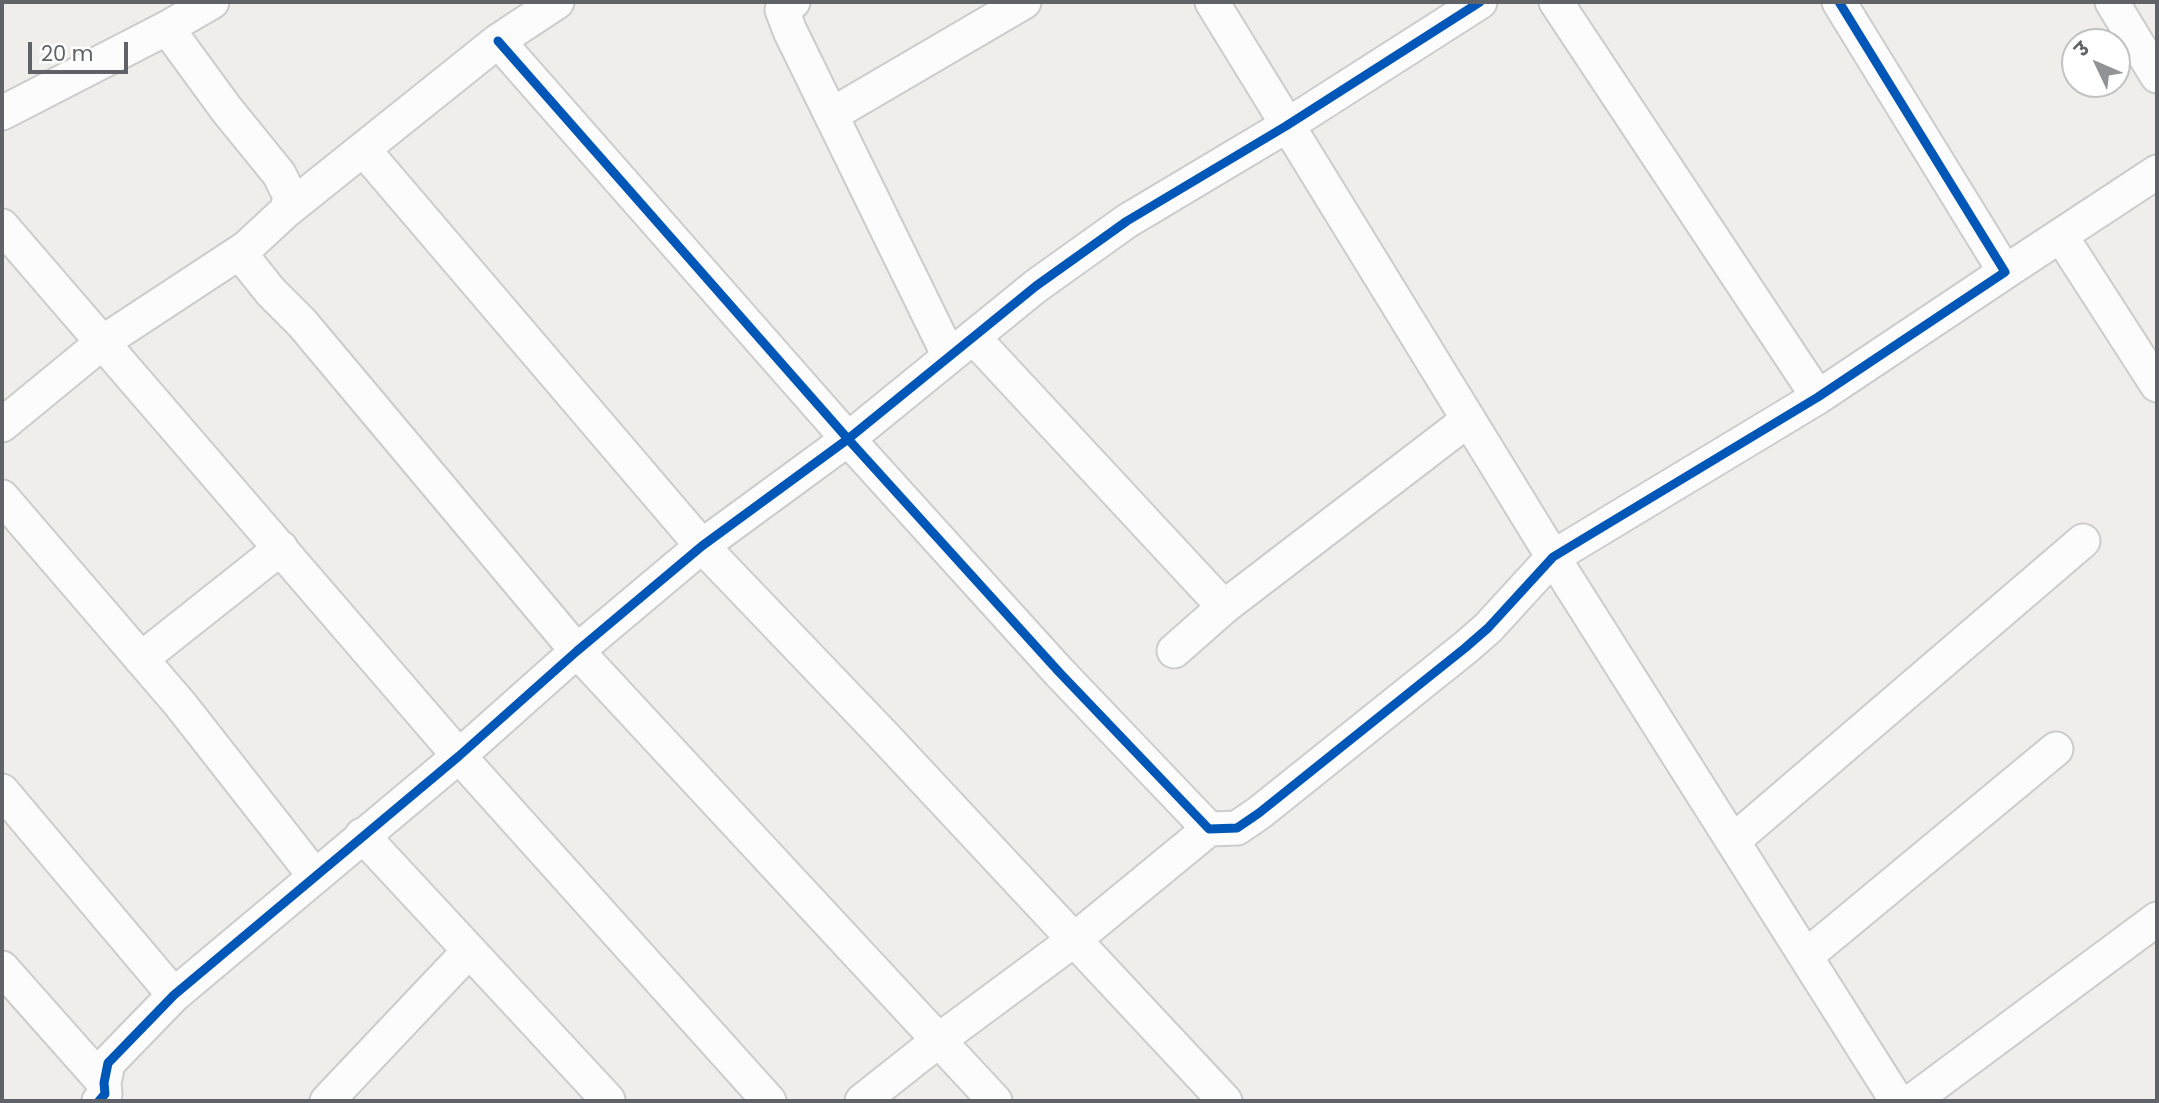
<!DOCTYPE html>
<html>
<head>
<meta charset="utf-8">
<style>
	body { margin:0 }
	#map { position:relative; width:2159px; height:1103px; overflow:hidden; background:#efeeea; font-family:Poppins,"Noto Sans Devanagari",sans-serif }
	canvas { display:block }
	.frame { position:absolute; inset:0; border:4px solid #5f6368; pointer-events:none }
	.north { position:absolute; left:2061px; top:28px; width:70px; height:70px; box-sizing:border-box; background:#fff; border:2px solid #bfc1c3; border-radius:50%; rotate:314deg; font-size:19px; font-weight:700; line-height:28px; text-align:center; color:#5f6368 }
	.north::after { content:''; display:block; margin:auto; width:24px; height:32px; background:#919496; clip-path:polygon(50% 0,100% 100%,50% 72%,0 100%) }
	.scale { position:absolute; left:28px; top:42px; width:100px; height:32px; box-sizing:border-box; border:4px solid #5f6368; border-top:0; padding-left:9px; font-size:21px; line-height:24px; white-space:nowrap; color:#5f6368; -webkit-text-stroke:5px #fff; paint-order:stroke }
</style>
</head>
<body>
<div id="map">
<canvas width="2159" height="1103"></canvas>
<div class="frame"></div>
<div class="north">उ</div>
<div class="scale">20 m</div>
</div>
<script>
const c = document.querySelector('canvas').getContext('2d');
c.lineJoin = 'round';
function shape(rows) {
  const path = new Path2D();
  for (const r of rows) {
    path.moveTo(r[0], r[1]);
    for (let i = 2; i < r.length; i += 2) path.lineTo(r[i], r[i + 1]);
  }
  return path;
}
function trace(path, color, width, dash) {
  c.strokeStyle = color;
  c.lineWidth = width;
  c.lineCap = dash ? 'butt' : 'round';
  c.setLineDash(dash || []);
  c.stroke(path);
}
const minor = shape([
	[793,2,782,10,790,31,949,356],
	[1212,2,1553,557,1897,1101],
	[1556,2,1818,397],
	[2112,2,2157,76],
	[167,28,227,110,279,174,290,196,287,210,246,248,246,261,271,292,302,323,577,651,995,1101],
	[498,41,848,439,1059,672,1209,829,1237,828,1259,813,1465,648,1488,628,1553,557,1818,397,2005,272,1839,2],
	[2,113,167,28,212,2],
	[831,115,1024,2],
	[363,149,702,546,882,734,1225,1101],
	[287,210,498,41,557,2],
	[2,226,459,756,769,1101],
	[2061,236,2157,385],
	[2005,272,2157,172],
	[973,337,1224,607,1468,420],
	[2,425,103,342,246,248],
	[2,497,180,704,314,875],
	[1174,651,1224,607],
	[141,659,281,548],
	[2,791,174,995],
	[362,835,608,1100,606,1101],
	[1733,841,2083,541],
	[1806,956,2056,749],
	[2,968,104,1083],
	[99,1101,105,1094,104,1083,108,1063,174,995,459,756,577,651,702,546,848,439,1036,286,1127,221,1286,126,1480,2],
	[327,1101,469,951],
	[862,1101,939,1040,1074,940,1209,829],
	[1912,1101,2157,919]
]);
trace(minor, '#cbcccc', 37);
trace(minor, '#fdfcfc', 33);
trace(shape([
	[498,41,848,439,1059,672,1209,829,1237,828,1259,813,1465,648,1488,628,1553,557,1818,397,2005,272,1839,2],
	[99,1101,105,1094,104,1083,108,1063,174,995,459,756,577,651,702,546,848,439,1036,286,1127,221,1286,126,1480,2]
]), '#0057b8', 9);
</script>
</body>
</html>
